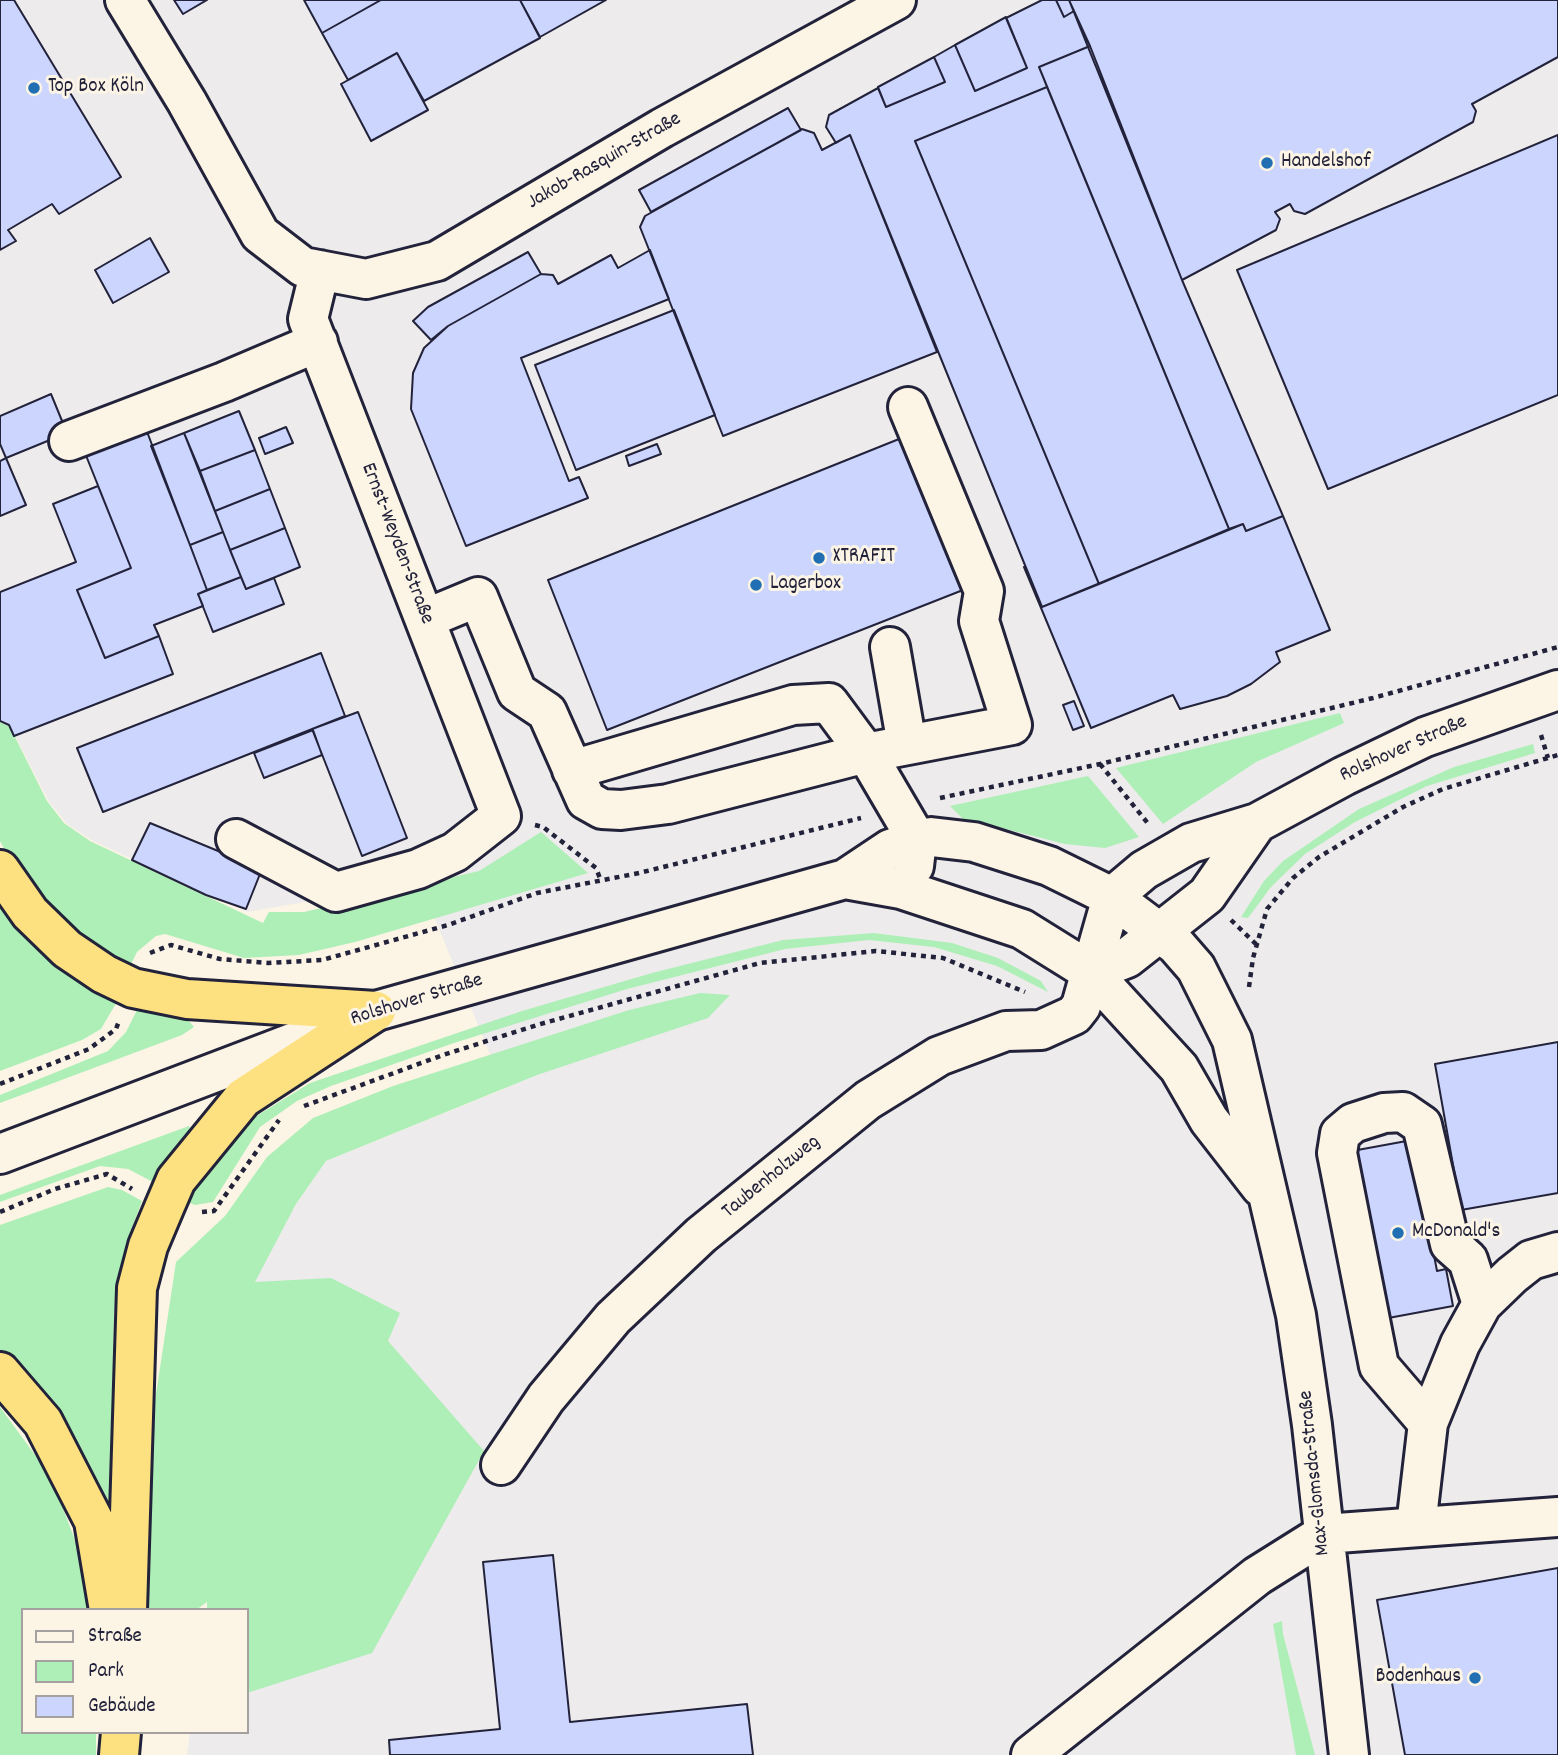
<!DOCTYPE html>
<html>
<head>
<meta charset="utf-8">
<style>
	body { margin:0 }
	#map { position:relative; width:1558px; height:1755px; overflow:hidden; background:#fcf5e5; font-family:Dekko,sans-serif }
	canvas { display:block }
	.legend { position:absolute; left:21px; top:1608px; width:228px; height:126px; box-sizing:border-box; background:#fcf5e5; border:2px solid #a5a1a1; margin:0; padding:9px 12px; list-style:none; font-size:21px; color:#22223b }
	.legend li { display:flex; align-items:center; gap:14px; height:35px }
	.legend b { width:35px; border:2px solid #a5a1a1 }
</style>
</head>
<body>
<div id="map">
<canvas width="1558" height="1755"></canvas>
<ul class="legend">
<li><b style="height:9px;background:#fcf5e5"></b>Straße</li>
<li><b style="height:19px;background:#aeefb7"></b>Park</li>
<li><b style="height:19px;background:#ccd5fd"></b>Gebäude</li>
</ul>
</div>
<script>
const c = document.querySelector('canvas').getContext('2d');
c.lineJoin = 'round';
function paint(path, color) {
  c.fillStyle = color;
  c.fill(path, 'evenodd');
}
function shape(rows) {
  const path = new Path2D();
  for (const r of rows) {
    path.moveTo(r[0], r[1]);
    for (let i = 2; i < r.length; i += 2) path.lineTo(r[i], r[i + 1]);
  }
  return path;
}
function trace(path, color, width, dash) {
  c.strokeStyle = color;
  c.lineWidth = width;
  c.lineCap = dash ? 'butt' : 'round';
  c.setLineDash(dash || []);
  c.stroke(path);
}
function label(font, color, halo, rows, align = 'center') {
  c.font = font + ' Dekko,sans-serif';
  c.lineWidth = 6;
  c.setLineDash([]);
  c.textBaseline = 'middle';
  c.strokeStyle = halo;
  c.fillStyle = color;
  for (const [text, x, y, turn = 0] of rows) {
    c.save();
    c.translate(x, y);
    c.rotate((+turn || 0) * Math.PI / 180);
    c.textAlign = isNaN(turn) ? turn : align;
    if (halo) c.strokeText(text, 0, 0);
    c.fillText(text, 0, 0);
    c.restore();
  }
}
paint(shape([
	[0,0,1558,0,1558,1755,187,1755,190,1732,247,1732,247,1610,207,1610,254,1282,296,1204,326,1161,504,1089,420,882,247,912,91,840,67,824,49,802,10,726,0,720]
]), '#eeebec');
paint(shape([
	[1340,713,1344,723,1256,762,1163,824,1116,768],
	[0,722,10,727,47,801,64,823,90,841,263,923,269,912,304,912,479,871,541,832,588,873,355,942,299,955,244,958,165,934,156,936,137,952,130,966,108,955,55,917,14,867,0,841],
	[1533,744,1535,753,1427,786,1355,822,1305,854,1271,887,1248,918,1241,917,1264,881,1283,861,1359,809,1454,767],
	[1088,776,1139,837,1105,848,1065,844,994,826,967,823,950,806],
	[0,906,51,959,118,1000,101,1029,82,1040,0,1071],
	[874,933,952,943,998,958,1041,981,1048,992,997,966,934,947,869,940,785,949,627,989,454,1043,331,1086,297,1101,260,1127,213,1202,195,1205,182,1200,245,1123,310,1083,522,1011,652,973,783,940],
	[700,993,730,995,708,1018,537,1075,326,1161,296,1204,255,1282,331,1278,400,1313,388,1341,484,1451,372,1653,247,1693,247,1610,207,1610,207,1602,196,1610,148,1610,153,1414,176,1262,225,1216,267,1157,313,1118,393,1086,629,1010],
	[138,1008,189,1021,194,1027,182,1035,0,1103,0,1095,108,1051,126,1032],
	[189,1126,190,1128,153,1182,128,1169,100,1166,0,1202,0,1195],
	[108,1187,122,1190,142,1201,126,1244,114,1314,111,1531,0,1354,0,1225],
	[0,1407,38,1459,59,1498,80,1553,93,1610,23,1610,23,1732,96,1732,96,1755,0,1755],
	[1282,1621,1283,1634,1315,1755,1296,1755,1273,1624]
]), '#aeefb7');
const building = shape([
	[0,0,14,0,121,177,59,214,52,204,8,230,16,241,0,250,0,0],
	[174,0,207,0,183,14,174,0],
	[304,0,381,0,322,33,304,0],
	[381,0,520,0,540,38,424,101,397,53,348,80,322,33,381,0],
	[520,0,606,0,540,37,520,0],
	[1042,0,1056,0,1064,17,1074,11,1090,46,1039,67,1047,87,915,141,1099,584,1042,607,850,135,836,143,826,127,829,115,878,88,886,107,945,82,934,57,955,45,975,91,1027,68,1006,18,1042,0],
	[1056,0,1069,0,1074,11,1064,17,1056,0],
	[1069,0,1558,0,1558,57,1472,104,1476,111,1473,122,1305,214,1294,211,1290,204,1275,212,1280,219,1276,230,1182,280,1069,0],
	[1006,17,1027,68,975,91,955,45,1006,17],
	[1090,46,1182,280,1283,516,1246,531,1243,524,1229,529,1039,67,1090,46],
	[397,53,428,110,371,141,341,84,397,53],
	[934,57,945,82,886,107,878,87,934,57],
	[1047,87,1229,529,1099,584,915,141,1047,87],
	[788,108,801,130,651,212,639,190,788,108],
	[802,129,814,133,822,150,850,135,937,352,723,436,640,227,645,216,802,129],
	[1558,135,1558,395,1328,489,1237,270,1558,135],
	[150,238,169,272,113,303,95,270,150,238],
	[650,250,669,299,521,358,569,481,579,477,588,498,466,546,411,409,413,373,424,348,448,326,541,274,553,275,558,284,611,255,618,268,650,250],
	[528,252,541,274,448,326,431,340,413,321,428,307,528,252],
	[674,310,715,415,576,470,535,365,674,310],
	[51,394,67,433,6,458,0,444,0,416,51,394],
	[239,411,255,450,200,471,184,433,239,411],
	[286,427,293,443,265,454,259,438,286,427],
	[146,429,207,590,198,594,203,606,154,625,159,636,105,658,77,590,131,568,85,453,146,429],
	[184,433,223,532,190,545,151,446,184,433],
	[904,437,963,590,607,730,548,580,904,437],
	[657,444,661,454,629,466,626,456,657,444],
	[255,450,270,489,215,511,200,471,255,450],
	[6,458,26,505,0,516,0,461,6,458],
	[98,486,131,568,77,590,105,658,159,636,173,674,14,736,9,725,0,721,0,592,76,562,53,504,98,486],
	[270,489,285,528,230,550,215,511,270,489],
	[1283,516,1330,630,1276,652,1280,662,1251,684,1227,696,1180,709,1173,695,1091,728,1024,567,1042,607,1243,524,1246,531,1283,516],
	[285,528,300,567,246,589,230,550,285,528],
	[223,532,241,577,207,590,190,545,223,532],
	[241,577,246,589,274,578,284,604,213,632,198,594,241,577],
	[321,653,345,716,103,812,77,748,321,653],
	[1074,701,1084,726,1073,730,1063,705,1074,701],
	[358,712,407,838,362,856,312,729,358,712],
	[313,730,322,755,264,778,254,753,313,730],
	[150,823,262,869,246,909,206,895,132,860,150,823],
	[1558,1042,1558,1193,1461,1210,1435,1064,1558,1042],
	[1412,1140,1437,1271,1446,1269,1453,1306,1383,1319,1352,1151,1412,1140],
	[553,1555,570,1722,747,1704,753,1755,390,1755,389,1740,500,1729,483,1562,553,1555],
	[1558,1568,1558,1755,1405,1755,1377,1600,1558,1568]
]);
paint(building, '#ccd5fd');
trace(building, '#22223b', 2);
const minor = shape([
	[125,0,187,102,260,234,303,267,366,279,437,261,662,128,896,0],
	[69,441,224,382,318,342],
	[425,619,478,597,517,692,547,712,586,800,602,809,621,810,668,804,866,753,1012,725,979,621,984,591,908,407],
	[890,647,907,745],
	[572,770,793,705,829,703,866,753,917,840,914,866],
	[236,839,336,892,418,869,455,852,501,816,308,319,320,270],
	[845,879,901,889,1022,929,1091,972,1179,1068,1209,1120,1261,1187],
	[1091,972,1127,958,1207,895,1257,823],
	[0,1154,376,1011,845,879,890,849,917,840,931,837,974,842,1049,866,1112,897,1176,945,1196,968,1232,1040,1296,1315,1312,1425,1349,1755],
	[1428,1423,1379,1366,1337,1153,1340,1134,1353,1123,1384,1113,1403,1112,1422,1125,1450,1244,1468,1260,1482,1304],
	[501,1465,546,1398,613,1318,701,1235,868,1100,939,1056,1006,1031,1041,1030,1074,1015,1081,1006,1112,897,1144,870,1191,843,1257,823,1344,776,1425,737,1558,690],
	[1416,1526,1428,1423,1460,1344,1482,1304,1512,1275,1531,1260,1558,1252],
	[1031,1755,1257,1576,1324,1534,1558,1517]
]);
const highway = shape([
	[0,870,30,913,67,949,104,974,133,988,187,999,376,1011],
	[0,1372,43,1422,94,1521,109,1610],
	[127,1610,137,1288,148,1246,164,1208,176,1180,243,1098,376,1011],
	[119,1755,121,1732]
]);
trace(minor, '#22223b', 44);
trace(highway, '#22223b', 44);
trace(shape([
	[1541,735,1548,758],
	[1100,764,1150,826],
	[940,798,1100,764,1373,698,1558,647],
	[535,825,543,827,596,868,601,881],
	[1231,920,1257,945],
	[150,953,171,945,220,959,268,963,322,960,448,925,537,893,639,873,861,818],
	[1249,987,1253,958,1267,909,1293,878,1319,857,1403,807,1443,789,1558,755],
	[0,1084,89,1049,116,1029,119,1021],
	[304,1106,443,1055,537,1025,760,963,876,951,943,958,1025,992],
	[0,1212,55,1189,107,1174,132,1189],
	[202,1212,214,1211,279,1120]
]), '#22223b', 4.5, [5, 5]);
trace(minor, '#fcf5e5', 38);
trace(highway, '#fde080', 38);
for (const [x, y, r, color] of [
	[34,88,7,"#1f6fb2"],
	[1267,163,7,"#1f6fb2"],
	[819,558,7,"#1f6fb2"],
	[756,585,7,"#1f6fb2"],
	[1398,1233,7,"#1f6fb2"],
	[1475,1678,7,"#1f6fb2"]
]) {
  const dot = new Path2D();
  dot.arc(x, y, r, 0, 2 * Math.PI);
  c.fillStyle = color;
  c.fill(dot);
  trace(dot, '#fcf5e5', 2.5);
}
label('21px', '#22223b', '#fcf5e5', [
	["Top Box Köln",48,88],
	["Handelshof",1281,163],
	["XTRAFIT",833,558],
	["Lagerbox",770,585],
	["McDonald's",1412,1233],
	["Bodenhaus",1461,1678,"right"]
], 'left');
label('21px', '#22223b', '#fcf5e5', [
	["Jakob-Rasquin-Straße",605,162,-30],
	["Ernst-Weyden-Straße",396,544,69],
	["Rolshover Straße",1404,750,-24],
	["Rolshover Straße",417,1001,-17],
	["Taubenholzweg",772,1178,-39],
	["Max-Glomsda-Straße",1316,1473,-96]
]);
</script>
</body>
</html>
